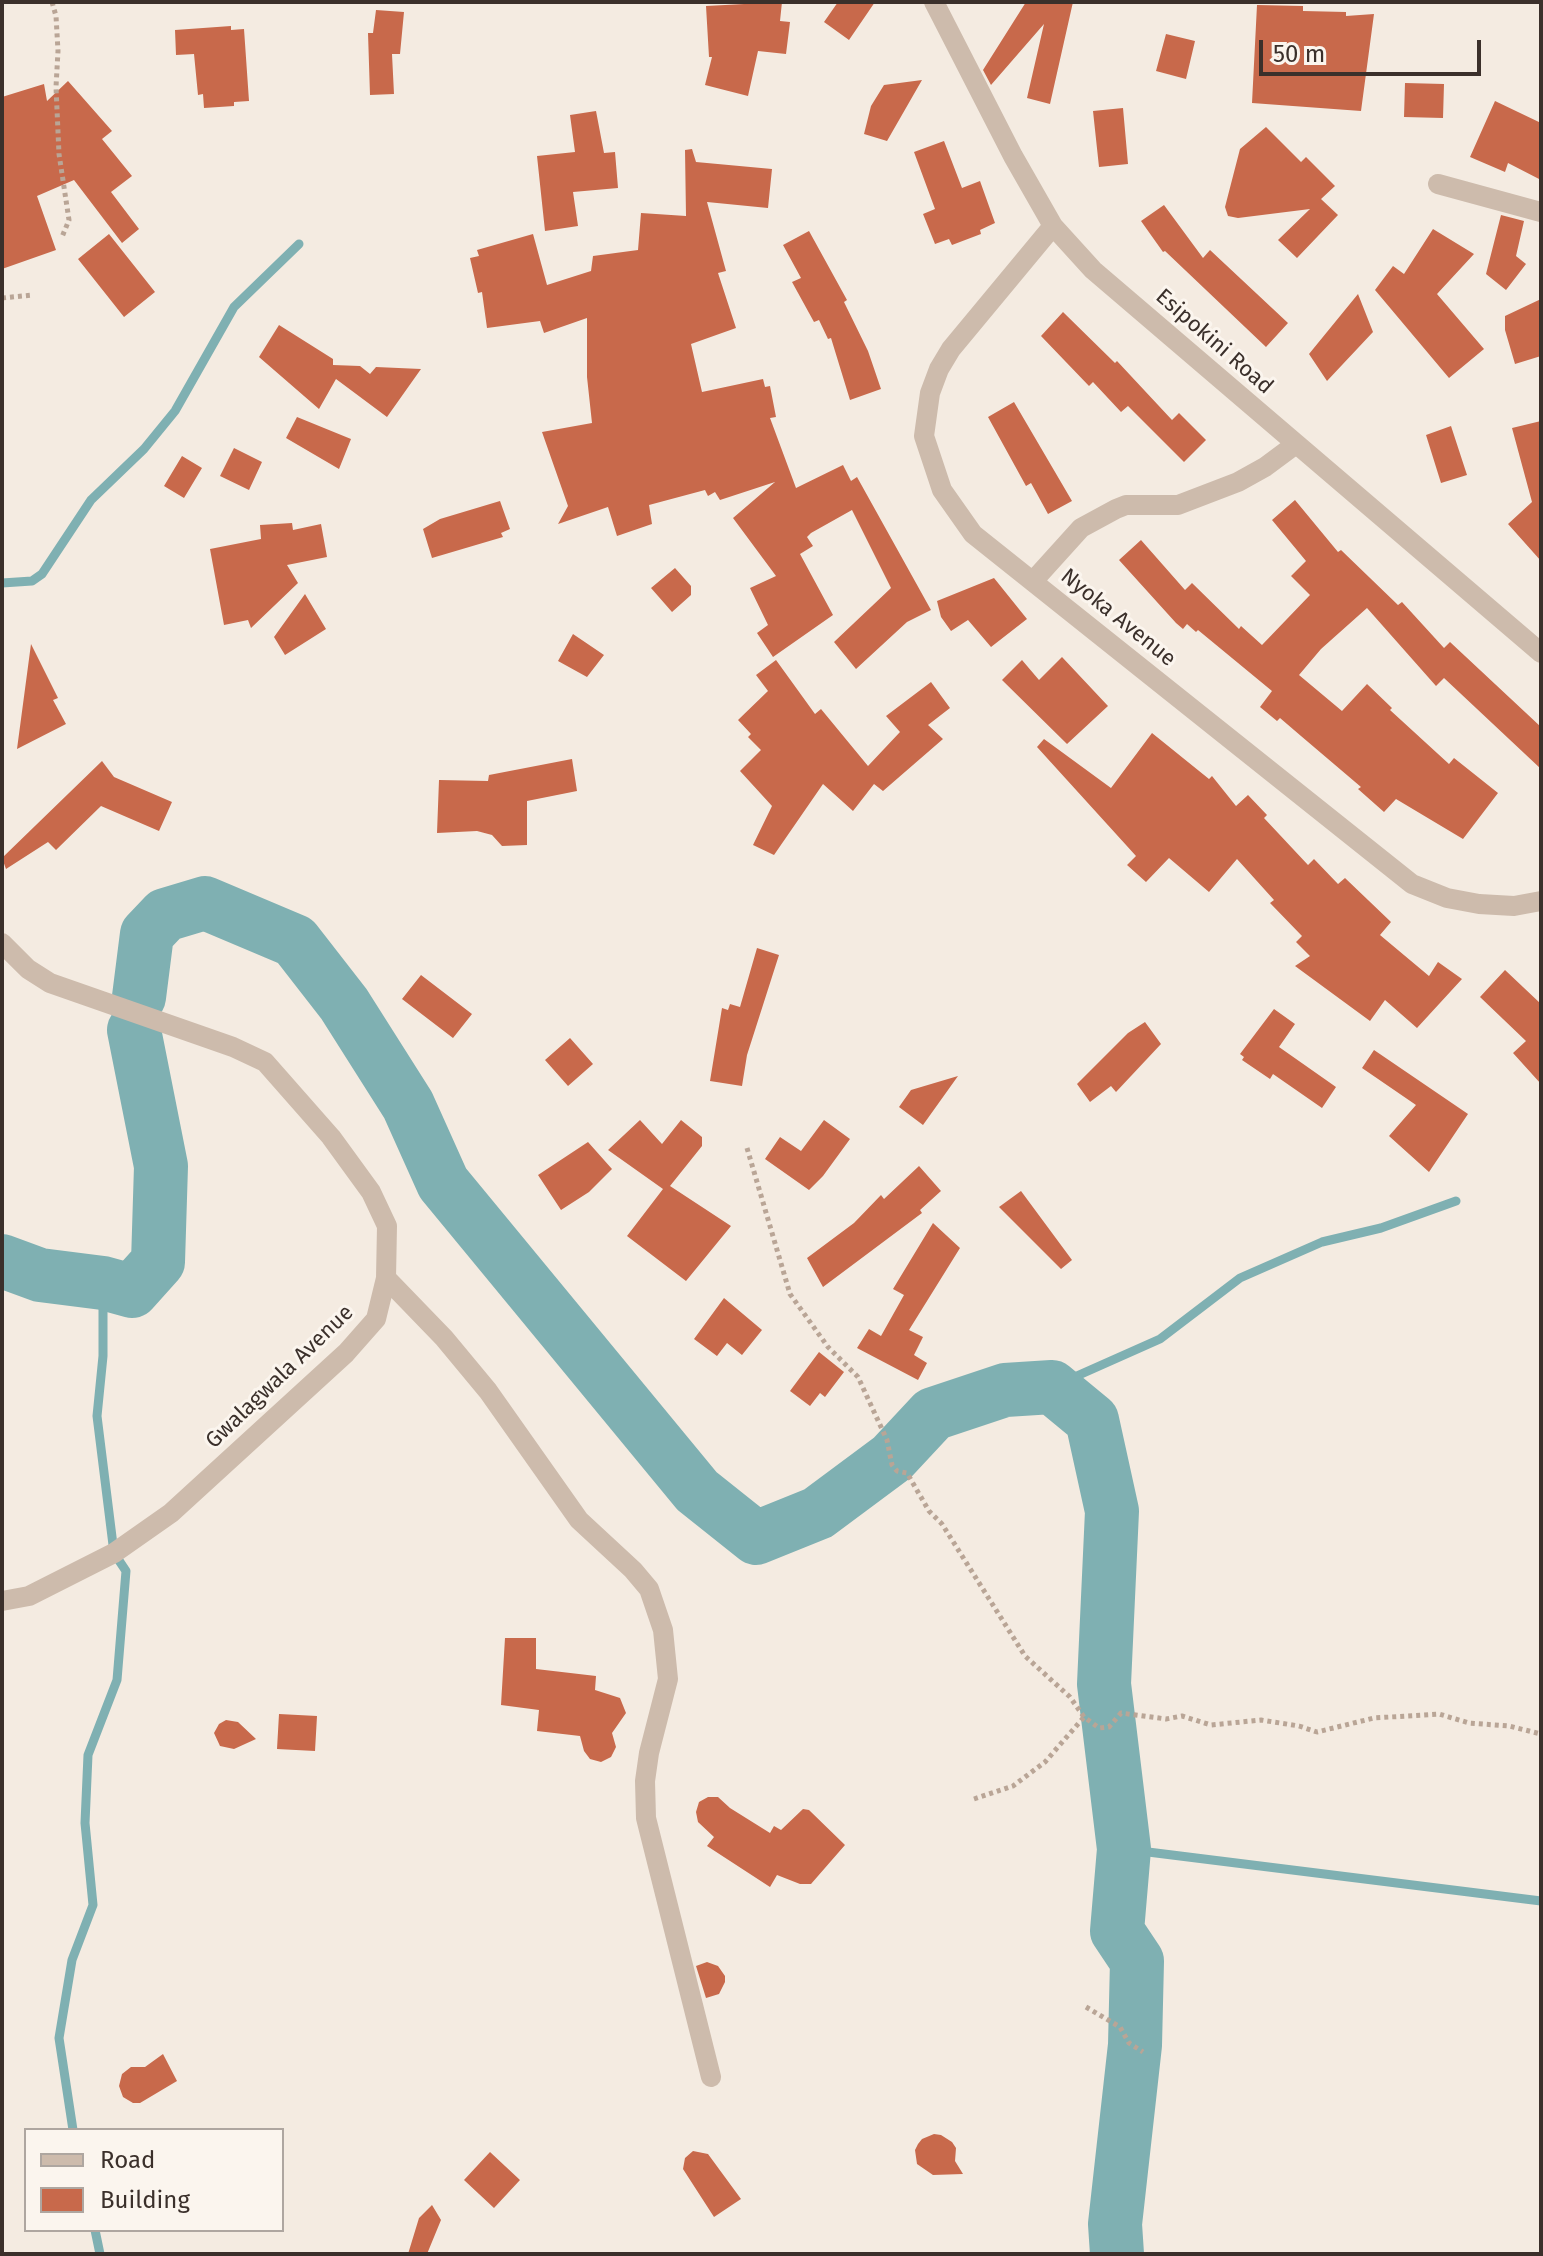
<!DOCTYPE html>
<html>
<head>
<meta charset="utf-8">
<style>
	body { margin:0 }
	#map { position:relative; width:1543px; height:2256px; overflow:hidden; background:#f4ebe1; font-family:"Fira Sans",sans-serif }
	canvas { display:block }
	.frame { position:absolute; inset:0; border:4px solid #3b302b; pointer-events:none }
	.legend { position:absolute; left:24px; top:2128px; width:260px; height:104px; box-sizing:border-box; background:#fbf5ee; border:2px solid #aea6a0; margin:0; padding:10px 14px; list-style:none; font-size:24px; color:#3b302b }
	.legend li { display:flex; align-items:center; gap:16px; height:40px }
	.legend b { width:40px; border:2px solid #aea6a0 }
	.scale { position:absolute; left:1259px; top:40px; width:222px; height:36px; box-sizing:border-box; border:4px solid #3b302b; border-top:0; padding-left:10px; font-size:24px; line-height:28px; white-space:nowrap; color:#3b302b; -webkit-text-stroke:6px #fbf5ee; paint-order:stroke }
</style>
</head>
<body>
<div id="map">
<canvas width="1543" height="2256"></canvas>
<div class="frame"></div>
<ul class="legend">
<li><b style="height:10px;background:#cdbbac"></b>Road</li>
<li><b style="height:22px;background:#c8694b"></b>Building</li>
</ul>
<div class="scale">50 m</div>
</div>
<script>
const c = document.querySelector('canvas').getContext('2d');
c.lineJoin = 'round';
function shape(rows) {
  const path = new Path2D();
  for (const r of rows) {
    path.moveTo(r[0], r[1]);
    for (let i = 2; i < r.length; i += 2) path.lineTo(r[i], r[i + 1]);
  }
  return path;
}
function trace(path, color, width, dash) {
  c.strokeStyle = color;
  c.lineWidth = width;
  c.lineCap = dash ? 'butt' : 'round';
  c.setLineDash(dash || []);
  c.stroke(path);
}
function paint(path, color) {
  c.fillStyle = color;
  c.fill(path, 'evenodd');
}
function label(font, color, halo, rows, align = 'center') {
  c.font = font + ' "Fira Sans",sans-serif';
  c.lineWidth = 6;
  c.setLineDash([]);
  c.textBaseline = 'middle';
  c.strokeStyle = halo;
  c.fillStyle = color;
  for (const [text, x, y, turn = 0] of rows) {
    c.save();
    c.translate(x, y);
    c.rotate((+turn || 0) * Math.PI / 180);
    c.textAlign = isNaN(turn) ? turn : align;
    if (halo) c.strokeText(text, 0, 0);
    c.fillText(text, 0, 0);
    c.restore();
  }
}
trace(shape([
	[2,583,32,581,42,574,91,500,144,449,175,411,234,307,299,244],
	[1052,1387,1160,1339,1240,1278,1322,1242,1381,1228,1456,1201],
	[1124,1849,1541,1901],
	[73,2130,59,2038,72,1960,93,1905,85,1823,88,1755,117,1680,126,1571,114,1553,97,1416,103,1356,103,1283],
	[95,2230,100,2254]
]), '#7fb0b2', 9);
trace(shape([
	[139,997,147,934,165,915,205,903,295,941,344,1004,408,1105,443,1183,697,1491,756,1538,818,1513,892,1458,933,1414,1005,1390,1052,1387,1092,1420,1112,1511,1104,1684,1124,1849,1117,1931,1137,1961,1135,2045,1115,2224,1117,2254],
	[2,1261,40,1275,103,1283,132,1291,158,1262,161,1166,134,1030]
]), '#7fb0b2', 54);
paint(shape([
	[782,2,780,21,790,22,786,54,758,51,748,96,705,85,712,57,709,57,706,6],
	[838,2,875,2,849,40,824,22],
	[1026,2,1073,2,1050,104,1027,98,1044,24,991,85,983,70],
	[1257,5,1303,6,1303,11,1346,12,1346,16,1374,14,1361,111,1252,103],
	[376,10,404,12,400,54,392,54,394,94,370,95,368,33,373,33],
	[231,26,231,30,244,29,249,101,234,102,234,106,204,108,203,94,198,95,194,54,176,55,175,30],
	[1166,34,1195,41,1186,79,1156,71],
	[922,80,887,141,864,134,871,106,884,85],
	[68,81,112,131,102,139,132,176,111,192,139,229,122,243,74,180,37,196,56,250,2,269,2,97,44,84,47,101],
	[1405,83,1444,84,1443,118,1404,117],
	[1495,101,1541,123,1541,180,1508,163,1505,172,1470,157],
	[1123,108,1128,164,1099,167,1093,111],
	[596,111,604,153,615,152,618,188,573,192,578,226,545,231,537,156,575,152,570,115],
	[1266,127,1301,162,1306,157,1335,186,1321,199,1338,215,1297,258,1278,240,1310,209,1238,218,1228,216,1225,207,1240,149],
	[944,141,962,188,980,181,995,223,980,230,981,234,952,245,949,239,935,244,923,214,935,209,914,152],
	[692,149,696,162,772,169,768,208,707,202,726,271,718,273,736,328,691,344,702,392,763,379,765,387,770,386,776,417,770,418,796,488,843,465,851,481,857,477,931,610,907,622,856,669,834,642,891,588,852,510,811,533,807,537,813,546,800,554,833,615,773,657,757,633,768,625,750,588,776,576,733,518,775,482,720,500,715,492,708,496,705,490,649,505,652,524,617,536,608,507,558,524,568,506,542,432,592,423,587,377,587,318,544,333,540,321,487,328,482,292,478,293,470,258,479,256,477,250,533,234,547,285,591,271,593,256,638,250,641,213,686,216,685,150],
	[1164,205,1203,258,1210,250,1288,323,1266,347,1165,251,1163,252,1141,221],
	[1501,215,1524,221,1516,256,1526,264,1506,290,1486,274],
	[1433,229,1474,254,1437,294,1484,349,1449,378,1375,290,1393,266,1404,274],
	[809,231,847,300,844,302,868,351,881,389,850,400,831,338,828,339,819,320,814,322,792,282,801,278,783,245],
	[109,234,155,292,124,317,78,259],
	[1358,294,1373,332,1327,381,1309,354],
	[1541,299,1541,356,1515,364,1505,330,1505,316],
	[1063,312,1115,363,1117,361,1172,420,1179,413,1206,440,1184,462,1128,406,1121,412,1093,382,1089,386,1041,336],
	[279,325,333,359,333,365,360,366,370,374,376,367,421,369,387,417,336,379,319,409,259,357],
	[1014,402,1072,501,1048,514,1031,483,1026,486,988,417],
	[297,417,351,439,339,469,286,438],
	[1541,421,1541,561,1508,524,1532,502,1512,428],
	[1451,426,1467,475,1441,483,1426,435],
	[234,448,262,462,249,490,220,476],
	[182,456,202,468,184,498,164,486],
	[1295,500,1338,552,1341,550,1398,605,1402,602,1444,648,1450,642,1541,727,1541,769,1444,678,1436,686,1367,608,1321,649,1299,675,1342,711,1367,684,1392,708,1390,710,1449,764,1454,758,1498,793,1463,839,1396,799,1384,812,1358,789,1361,787,1301,736,1280,718,1277,721,1260,707,1272,691,1198,630,1196,632,1187,624,1183,629,1176,623,1119,560,1141,540,1185,590,1192,583,1239,629,1241,626,1262,645,1310,595,1291,576,1306,561,1272,520],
	[500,501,510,529,501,533,503,537,432,558,423,529,440,519],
	[292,523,293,530,321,524,327,557,287,565,298,583,251,628,248,620,224,625,210,549,261,539,260,525],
	[675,568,691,586,691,595,672,612,651,588],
	[994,578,1027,619,991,647,968,620,951,631,941,617,937,601],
	[305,594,326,629,285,655,274,637],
	[573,634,604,655,587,677,558,661],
	[31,644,58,698,53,700,66,724,17,749],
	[1062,657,1108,706,1067,744,1002,680,1022,660,1039,680],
	[776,660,815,714,821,709,868,766,900,732,886,716,931,682,950,708,928,725,943,739,883,791,874,784,853,811,823,784,774,855,753,845,772,806,740,771,761,750,748,737,751,734,738,720,768,691,756,675],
	[1152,733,1209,779,1212,776,1236,806,1248,795,1267,815,1264,818,1308,865,1314,859,1338,884,1345,878,1391,922,1380,935,1429,976,1438,962,1462,979,1417,1028,1385,1000,1370,1021,1295,966,1310,956,1296,942,1302,936,1270,903,1274,900,1237,859,1209,892,1169,858,1146,882,1127,865,1136,856,1037,747,1044,739,1111,788],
	[572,759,577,791,527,801,527,845,502,846,492,835,477,831,437,833,439,780,488,781,489,775],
	[102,761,114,777,172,802,159,831,101,806,56,850,48,842,6,869,2,858],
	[757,948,779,955,747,1055,742,1086,710,1081,722,1008,728,1010,730,1004,740,1007],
	[1505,970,1541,1004,1541,1084,1513,1053,1526,1041,1480,997],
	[421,975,472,1014,453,1038,402,999],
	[1274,1009,1295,1024,1279,1047,1336,1087,1322,1108,1273,1074,1270,1079,1242,1060,1244,1057,1240,1054],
	[1145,1022,1161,1044,1116,1092,1111,1086,1090,1102,1077,1084,1128,1033],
	[570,1038,593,1064,568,1086,545,1060],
	[1374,1050,1468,1114,1429,1172,1389,1136,1416,1105,1362,1068],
	[958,1076,923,1125,899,1107,911,1090],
	[640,1120,662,1144,681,1120,702,1137,702,1146,670,1186,731,1226,686,1281,627,1236,663,1189,608,1150],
	[824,1120,850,1139,823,1176,809,1190,765,1159,780,1137,801,1151],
	[588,1142,612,1169,589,1192,561,1210,538,1175],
	[919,1166,941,1191,920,1210,922,1213,823,1287,807,1258,854,1223,881,1195,884,1199],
	[1021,1191,1072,1260,1061,1269,999,1207],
	[933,1223,960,1248,909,1330,923,1337,914,1355,927,1363,918,1380,857,1348,869,1329,881,1336,904,1295,893,1289],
	[724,1298,762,1330,742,1355,727,1343,717,1356,694,1339],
	[819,1352,844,1372,825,1397,820,1393,810,1406,790,1391],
	[505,1638,536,1638,536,1669,596,1676,595,1690,620,1698,626,1713,612,1733,616,1747,611,1757,601,1762,590,1759,584,1751,580,1736,537,1731,539,1710,501,1705],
	[279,1714,317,1716,315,1751,277,1749],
	[226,1720,238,1722,256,1739,234,1749,220,1746,214,1733,219,1724],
	[708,1797,718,1797,730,1808,770,1833,774,1826,781,1830,803,1809,809,1810,845,1845,811,1884,800,1884,777,1875,770,1887,707,1846,714,1837,698,1822,696,1812,699,1802],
	[707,1962,718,1966,725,1976,725,1982,719,1994,706,1998,696,1966],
	[163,2054,177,2081,140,2103,133,2103,123,2097,119,2086,122,2074,131,2067,145,2067],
	[934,2134,941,2135,952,2142,956,2148,955,2161,963,2174,933,2175,917,2164,915,2150,918,2144,922,2139],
	[693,2151,708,2154,741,2199,714,2217,683,2169,685,2158],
	[490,2152,520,2180,494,2208,464,2180],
	[432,2205,441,2220,427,2254,408,2254,419,2218]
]), '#c8694b');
trace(shape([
	[52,2,56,16,58,51,56,87,59,154,69,220,62,237],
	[2,298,33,295],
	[747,1148,790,1294,828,1347,858,1377,887,1440,892,1465,897,1471,907,1473,929,1511,942,1524,1025,1656,1070,1697,1084,1717,1099,1728,1109,1727,1121,1713,1166,1719,1182,1716,1211,1725,1261,1720,1299,1726,1317,1732,1374,1718,1439,1714,1469,1723,1509,1726,1541,1734],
	[974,1799,1013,1786,1045,1762,1084,1717],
	[1086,2007,1120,2027,1129,2043,1143,2052]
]), '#b9a596', 5, [4, 4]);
trace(shape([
	[934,2,1013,156,1053,226,1093,270,1541,653],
	[1438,184,1541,212],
	[1053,226,951,349,939,369,930,393,924,436,942,490,973,534,1412,884,1447,898,1479,904,1514,906,1541,901],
	[1034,580,1081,528,1116,509,1126,505,1178,505,1238,482,1265,467,1296,444],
	[2,943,28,969,50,983,233,1047,265,1062,331,1137,371,1192,387,1226,386,1278,376,1319,346,1353,171,1513,114,1553,29,1596,2,1601],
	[386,1278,444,1338,488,1391,579,1520,633,1570,649,1589,663,1630,668,1679,649,1753,645,1781,646,1818,711,2077]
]), '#cdbbac', 20);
label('22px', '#3b302b', '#fbf5ee', [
	["Esipokini Road",1214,342,41],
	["Nyoka Avenue",1118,618,39],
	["Gwalagwala Avenue",280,1377,-44]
]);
</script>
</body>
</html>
